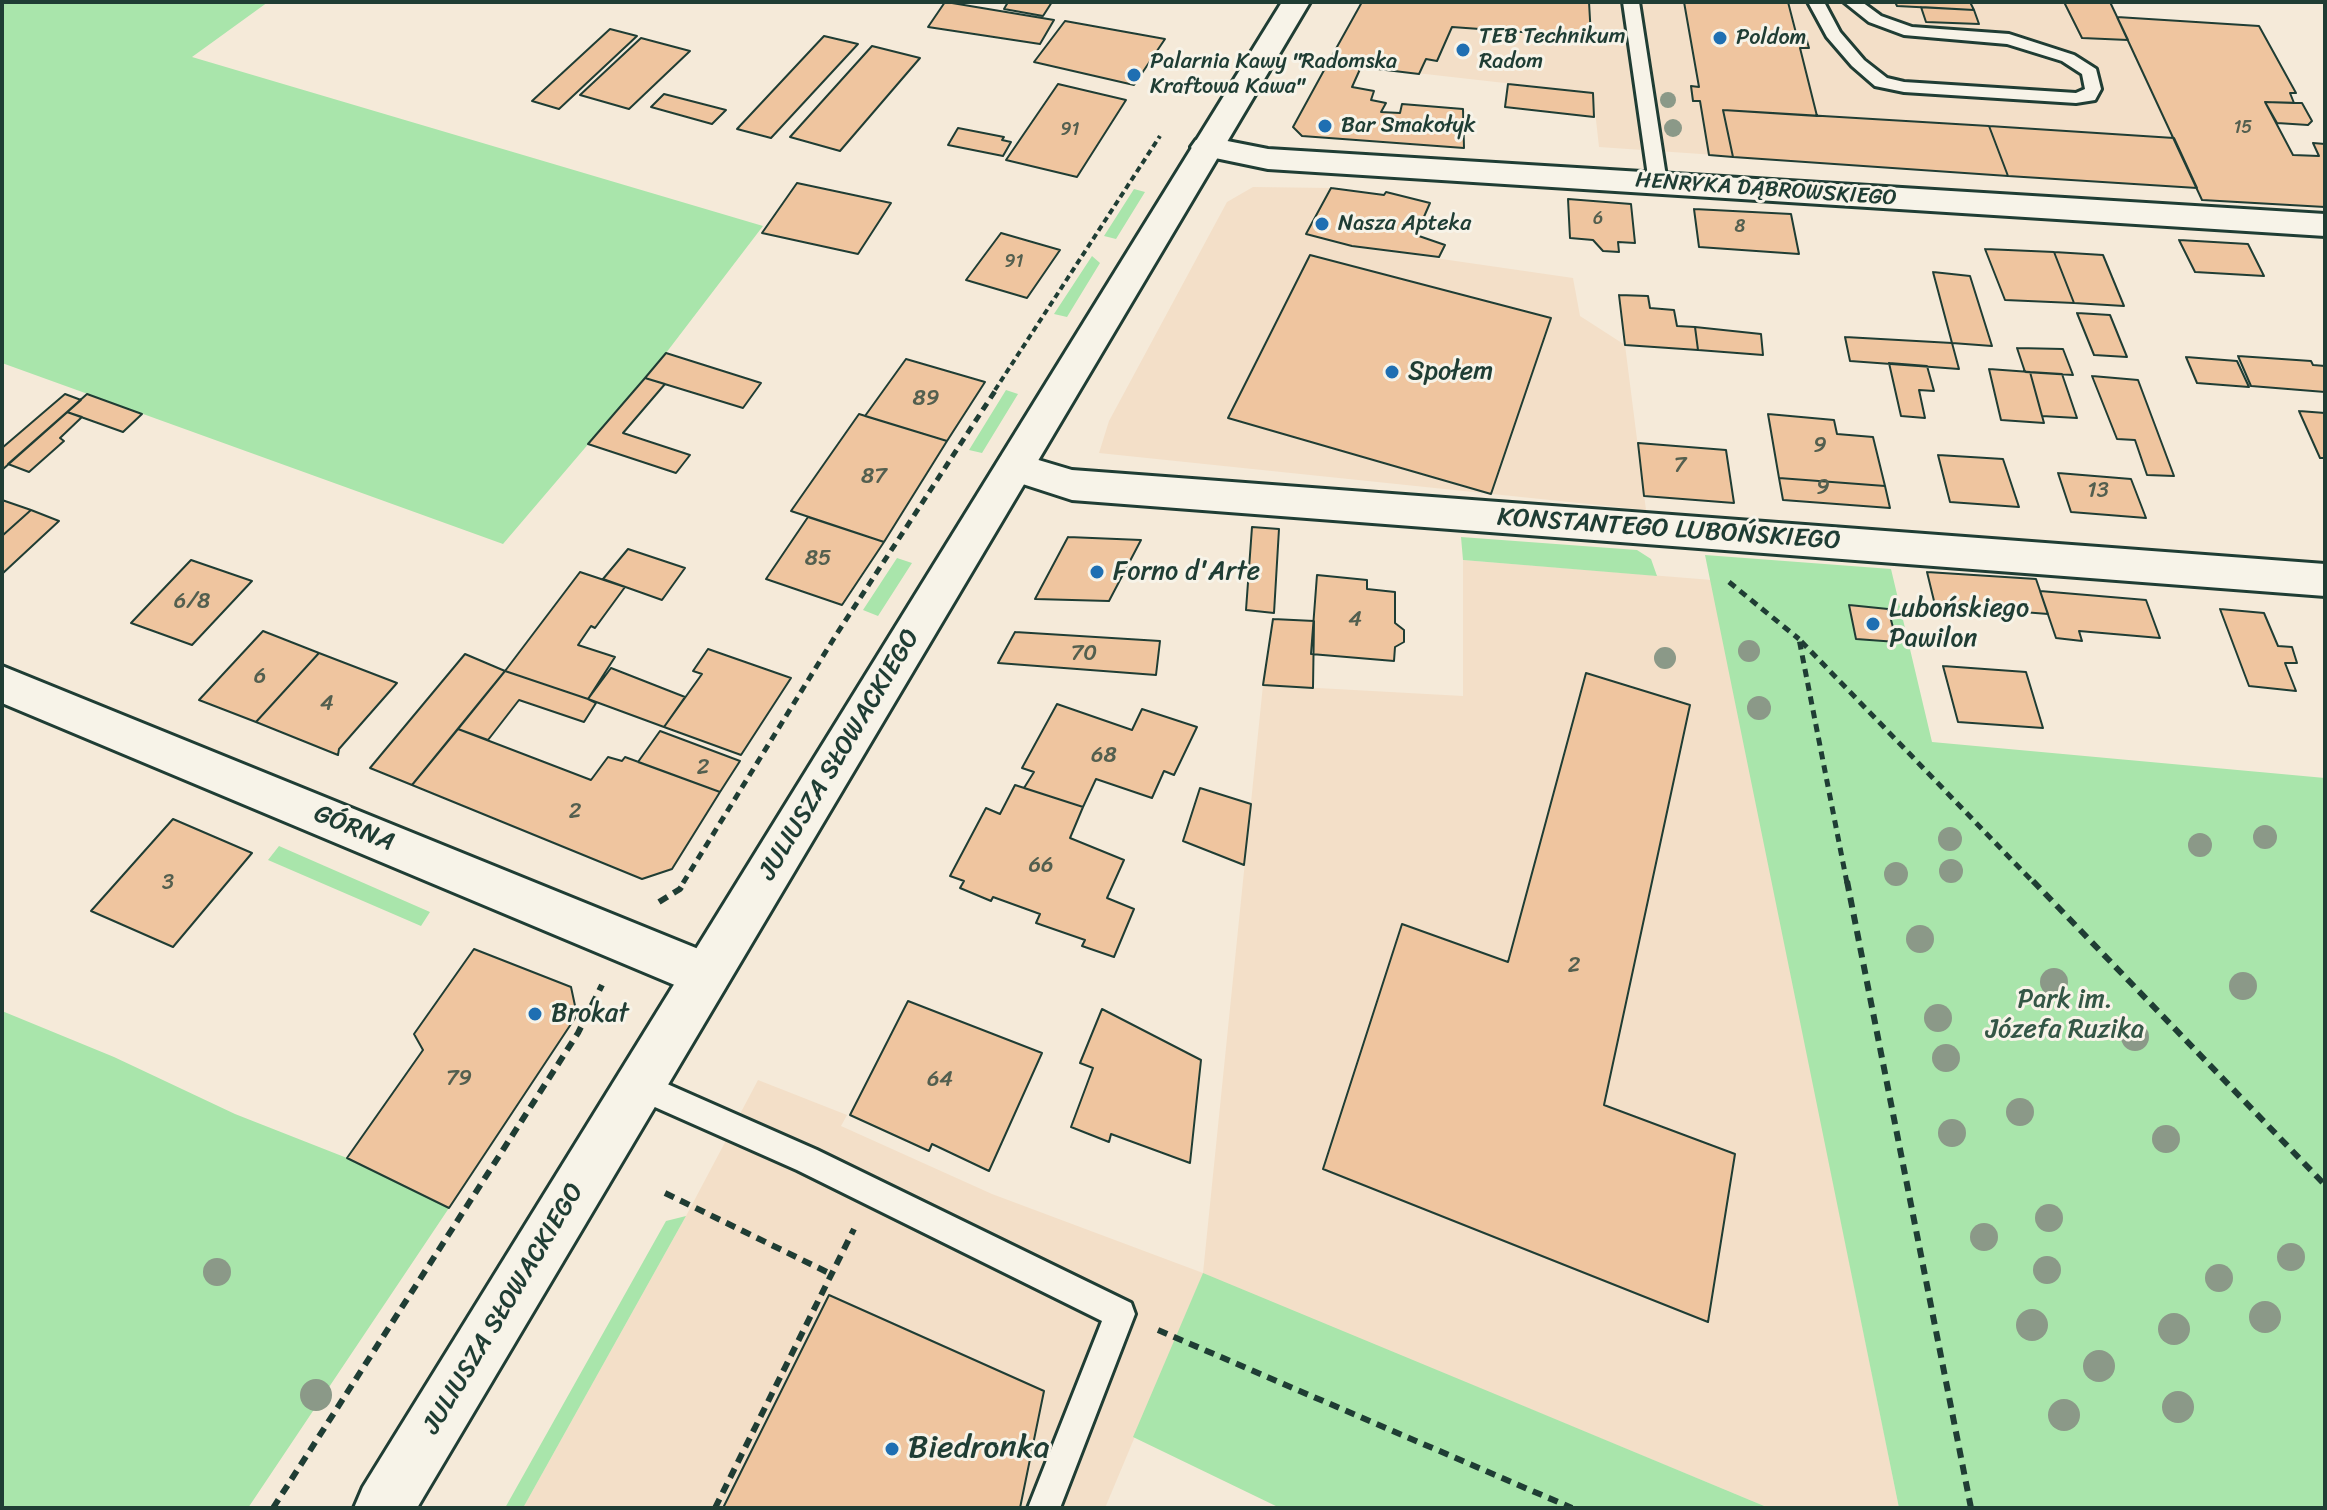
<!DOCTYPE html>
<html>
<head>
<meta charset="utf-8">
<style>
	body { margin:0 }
	#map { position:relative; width:2327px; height:1510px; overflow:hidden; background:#f5ead9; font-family:Sriracha,sans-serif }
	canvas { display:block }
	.frame { position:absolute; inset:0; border:4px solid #1f3d34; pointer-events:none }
</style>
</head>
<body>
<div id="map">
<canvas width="2327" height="1510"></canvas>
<div class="frame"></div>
</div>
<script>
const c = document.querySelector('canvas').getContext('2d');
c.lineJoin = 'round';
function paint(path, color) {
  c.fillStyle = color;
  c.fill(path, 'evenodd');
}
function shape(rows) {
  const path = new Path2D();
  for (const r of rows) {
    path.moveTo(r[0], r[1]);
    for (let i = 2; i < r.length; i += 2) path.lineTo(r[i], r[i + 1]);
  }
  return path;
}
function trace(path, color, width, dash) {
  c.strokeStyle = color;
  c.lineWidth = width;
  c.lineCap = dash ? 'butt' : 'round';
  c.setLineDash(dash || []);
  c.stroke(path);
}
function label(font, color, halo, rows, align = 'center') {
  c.font = font + ' Sriracha,sans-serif';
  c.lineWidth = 6;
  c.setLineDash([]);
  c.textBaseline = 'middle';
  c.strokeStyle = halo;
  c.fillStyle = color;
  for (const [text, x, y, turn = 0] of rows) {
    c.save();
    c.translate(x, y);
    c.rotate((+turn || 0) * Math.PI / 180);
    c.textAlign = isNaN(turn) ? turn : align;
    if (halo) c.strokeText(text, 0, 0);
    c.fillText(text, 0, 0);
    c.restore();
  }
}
paint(shape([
	[1362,2,2110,2,2197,188,1599,147,1593,93,1328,63],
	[1253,187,1331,188,1307,234,1352,246,1573,278,1580,316,1625,345,1646,510,1099,453,1109,421,1227,202],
	[1463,560,1712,580,1899,1508,1769,1508,1203,1274,1105,1508,523,1508,686,1216,758,1080,847,1115,841,1126,992,1194,1203,1273,1263,685,1463,696]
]), '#f3dfc8');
paint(shape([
	[2,2,268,2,192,57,763,226,666,353,503,544,2,363],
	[1134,189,1145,192,1116,239,1104,236],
	[1092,256,1100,263,1067,317,1054,314],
	[1006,390,1018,394,982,453,969,450],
	[1461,537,1637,550,1651,559,1657,576,1463,560],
	[1705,555,1891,569,1932,742,2325,778,2325,1508,1899,1508],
	[897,558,912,563,878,616,863,610],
	[279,846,430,912,421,926,268,860],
	[2,1011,114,1057,235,1114,347,1158,449,1208,248,1508,2,1508],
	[686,1216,523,1508,505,1508,666,1221],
	[1203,1273,1507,1399,1769,1508,1280,1508,1133,1437]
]), '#a9e5ab');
const building = shape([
	[945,2,946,2,1054,20,1040,44,928,27,945,2],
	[1008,2,1052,2,1043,16,1004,9,1008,2],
	[1362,2,1589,2,1591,37,1452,27,1437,61,1426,59,1419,74,1328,63,1362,2],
	[1684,2,1788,2,1796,33,1805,34,1809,48,1800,48,1817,116,1723,110,1733,157,1709,155,1700,101,1693,101,1691,86,1699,87,1684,2],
	[1895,2,1970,2,1974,10,1897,6,1895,2],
	[2064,2,2110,2,2128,40,2082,38,2064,2],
	[1921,7,1974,10,1979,24,1926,22,1921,7],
	[2117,17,2259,26,2296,93,2290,93,2294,103,2265,102,2293,155,2319,156,2313,143,2325,144,2325,207,2202,200,2117,17],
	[1065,21,1165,39,1134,85,1034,62,1065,21],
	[610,29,637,36,559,109,532,101,610,29],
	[824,36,858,44,771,138,737,129,824,36],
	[641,38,690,51,629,109,580,95,641,38],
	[872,46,920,58,840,151,790,137,872,46],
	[1328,63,1361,67,1352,87,1374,91,1371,100,1386,103,1381,112,1400,113,1402,104,1463,109,1464,148,1302,136,1293,127,1328,63],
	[1058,84,1126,100,1077,177,1006,160,1058,84],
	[1508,84,1593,93,1594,117,1505,107,1508,84],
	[664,94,726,110,712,124,651,107,664,94],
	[2265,102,2302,103,2312,121,2308,125,2277,123,2265,102],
	[1723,110,1989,126,2008,176,1733,157,1723,110],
	[1989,126,2174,138,2197,188,2008,176,1989,126],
	[958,128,1004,137,1002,140,1011,142,1003,156,948,145,958,128],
	[797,183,891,203,858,254,762,233,797,183],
	[1331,188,1384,195,1386,192,1430,203,1416,235,1445,245,1439,257,1352,246,1306,234,1331,188],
	[1568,199,1631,204,1635,243,1618,242,1619,252,1603,251,1593,240,1570,238,1568,199],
	[1694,209,1791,214,1799,254,1699,247,1694,209],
	[1001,233,1060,250,1027,298,966,280,1001,233],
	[2179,240,2248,244,2264,276,2195,272,2179,240],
	[1985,249,2054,252,2074,303,2005,300,1985,249],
	[2054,252,2103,255,2124,306,2074,303,2054,252],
	[1310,255,1551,318,1491,494,1228,418,1310,255],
	[1933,272,1970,276,1992,346,1952,343,1933,272],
	[1619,295,1648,296,1650,308,1674,310,1677,326,1695,327,1698,350,1625,345,1619,295],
	[2077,313,2110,315,2127,357,2094,355,2077,313],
	[1695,327,1761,334,1763,355,1698,350,1695,327],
	[1845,337,1952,343,1959,369,1850,361,1845,337],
	[2017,348,2063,349,2073,375,2025,372,2017,348],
	[666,353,761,383,743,408,645,378,666,353],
	[2238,356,2311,361,2313,365,2325,366,2325,392,2251,386,2238,356],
	[2186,357,2237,361,2249,387,2197,383,2186,357],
	[906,359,985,382,947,441,865,416,906,359],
	[1889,363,1927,366,1934,391,1919,390,1925,418,1901,416,1889,363],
	[1989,369,2030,372,2044,423,2001,420,1989,369],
	[2030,372,2062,374,2077,418,2042,416,2030,372],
	[2092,376,2138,380,2174,476,2147,475,2135,440,2117,439,2092,376],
	[645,378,665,384,623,433,690,455,676,473,588,444,645,378],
	[65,394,81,400,2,470,2,448,65,394],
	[87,394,142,414,123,432,67,412,87,394],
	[2299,411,2325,413,2325,458,2320,458,2299,411],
	[67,412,82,417,60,438,64,441,29,472,8,464,67,412],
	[859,414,947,441,884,542,791,511,859,414],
	[1768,414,1834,420,1837,434,1873,437,1885,486,1779,478,1768,414],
	[1638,443,1726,450,1734,503,1644,496,1638,443],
	[1938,455,2003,459,2019,507,1950,502,1938,455],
	[2058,473,2131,479,2146,518,2071,512,2058,473],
	[1779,478,1885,486,1890,508,1783,500,1779,478],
	[2,500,31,510,2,536,2,500],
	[31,510,59,521,2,574,2,536,31,510],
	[808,517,884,542,842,605,766,579,808,517],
	[1252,527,1279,529,1274,613,1246,610,1252,527],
	[1068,537,1141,540,1109,601,1035,599,1068,537],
	[628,549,685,568,662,600,603,579,628,549],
	[191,560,252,581,192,645,131,623,191,560],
	[580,572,625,587,595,628,591,626,578,645,615,657,588,699,505,671,580,572],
	[1927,572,2036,579,2048,614,1935,605,1927,572],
	[1317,575,1367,580,1367,589,1395,592,1395,623,1404,630,1404,642,1395,647,1394,661,1311,654,1317,575],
	[2040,591,2146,600,2160,638,2079,631,2082,641,2056,638,2040,591],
	[1849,605,1888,609,1897,642,1856,639,1849,605],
	[2220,609,2264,613,2278,646,2292,647,2297,663,2285,663,2296,691,2249,686,2220,609],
	[1273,619,1314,621,1313,688,1263,685,1273,619],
	[263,631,319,653,256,722,199,700,263,631],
	[1015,632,1160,641,1156,675,998,663,1015,632],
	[708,649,791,678,741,755,664,727,702,674,693,671,708,649],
	[319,653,397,683,339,749,338,755,256,722,319,653],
	[465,654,505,671,412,785,370,768,465,654],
	[1943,666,2026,672,2043,728,1958,722,1943,666],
	[611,668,685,697,664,727,588,699,611,668],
	[505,671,588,699,596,703,584,722,519,700,488,740,458,729,505,671],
	[1586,673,1690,705,1604,1105,1735,1154,1708,1322,1323,1169,1402,924,1508,962,1586,673],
	[1057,704,1132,730,1142,709,1197,727,1174,775,1164,771,1152,798,1096,779,1083,807,1024,788,1034,772,1022,768,1057,704],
	[458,729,591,780,608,757,622,761,625,757,720,792,672,869,642,879,412,785,458,729],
	[660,731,740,761,720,792,638,762,660,731],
	[1015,785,1083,807,1070,838,1124,860,1107,898,1134,909,1114,957,1082,946,1085,940,1036,923,1040,914,993,897,991,901,960,888,964,881,950,876,986,808,1000,814,1015,785],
	[1200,788,1251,804,1244,865,1183,841,1200,788],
	[173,819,252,853,173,947,91,911,173,819],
	[474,949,571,987,577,1015,449,1208,347,1158,423,1050,414,1034,474,949],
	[908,1001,1042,1053,989,1171,932,1144,929,1151,850,1115,908,1001],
	[1102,1009,1201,1060,1190,1163,1111,1134,1109,1142,1071,1127,1093,1068,1080,1063,1102,1009],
	[829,1295,1044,1391,1020,1508,723,1508,829,1295]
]);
paint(building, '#efc59f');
trace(building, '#1f3d34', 2);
const lane = shape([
	[1623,2,1639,2,1667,183,1658,189,1649,183,1623,2],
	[1808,2,1824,2,1840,32,1864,60,1887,78,1904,82,2076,93,2085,89,2082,74,2062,61,2007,44,1904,35,1869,22,1844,2,1862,2,1881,16,1912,27,2009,34,2074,55,2096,69,2101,89,2095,100,2076,103,1904,92,1875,86,1852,66,1827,37,1808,2],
	[640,1072,817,1150,1131,1303,1135,1314,1060,1508,1028,1508,1102,1321,797,1170,630,1096,626,1086,630,1076,640,1072]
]);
const street = shape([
	[1207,137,1268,149,2325,214,2325,236,1268,169,1196,154,1191,147,1196,140,1207,137],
	[1015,453,1072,470,2325,564,2325,596,1072,500,1001,477,996,467,1001,457,1015,453],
	[2,666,723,959,730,975,723,991,706,998,689,991,2,703,2,666]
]);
const secondary = shape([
	[1282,2,1310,2,417,1508,354,1508,363,1487,1282,2]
]);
trace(lane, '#1f3d34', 6);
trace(street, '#1f3d34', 6);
trace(secondary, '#1f3d34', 6);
trace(shape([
	[995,390,1160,136]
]), '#1f3d34', 4, [6, 4]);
trace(shape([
	[1729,582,1799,639],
	[683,883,836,635,997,388],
	[1847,883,1799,639,2034,883]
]), '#1f3d34', 5, [8, 6]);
trace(shape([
	[1847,881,1971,1508],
	[2033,881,2325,1185],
	[659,902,680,889,685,881],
	[665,1193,831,1274],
	[1158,1330,1572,1508],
	[273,1508,578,1033,602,985],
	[715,1508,854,1229]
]), '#1f3d34', 6, [10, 7]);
paint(lane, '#f7f3e8');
paint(street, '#f7f3e8');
paint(secondary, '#f7f3e8');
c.fillStyle = '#8b9988';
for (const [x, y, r] of [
	[1668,100,8],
	[1673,128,9],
	[1749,651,11],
	[1665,658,11],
	[1759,708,12],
	[2265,837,12],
	[1950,839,12],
	[2200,845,12],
	[1951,871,12],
	[1896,874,12],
	[1920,939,14],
	[2054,982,14],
	[2243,986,14],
	[1938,1018,14],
	[2135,1037,14],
	[1946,1058,14],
	[2020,1112,14],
	[1952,1133,14],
	[2166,1139,14],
	[2049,1218,14],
	[1984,1237,14],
	[2291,1257,14],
	[2047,1270,14],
	[217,1272,14],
	[2219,1278,14],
	[2265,1317,16],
	[2032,1325,16],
	[2174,1329,16],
	[2099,1366,16],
	[316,1395,16],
	[2178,1407,16],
	[2064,1415,16]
]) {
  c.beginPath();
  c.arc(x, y, r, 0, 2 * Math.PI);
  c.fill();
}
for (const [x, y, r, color] of [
	[1720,38,8,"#1f6fb2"],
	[1463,50,8,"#1f6fb2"],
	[1134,75,8,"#1f6fb2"],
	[1325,126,8,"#1f6fb2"],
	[1322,224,8,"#1f6fb2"],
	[1392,372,8,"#1f6fb2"],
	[1097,572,8,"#1f6fb2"],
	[1873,624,8,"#1f6fb2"],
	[535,1014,8,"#1f6fb2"],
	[892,1449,8,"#1f6fb2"]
]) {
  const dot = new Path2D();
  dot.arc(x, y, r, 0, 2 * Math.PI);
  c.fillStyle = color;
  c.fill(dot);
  trace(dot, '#f7f3e8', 3);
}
label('18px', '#535f4f', null, [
	["15",2243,128],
	["91",1070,130],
	["6",1598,219],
	["8",1740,227],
	["91",1014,262]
]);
label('22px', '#1f3d34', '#f7f3e8', [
	["TEB Technikum",1479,37],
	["Radom",1479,62],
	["Poldom",1736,38],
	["Palarnia Kawy \"Radomska",1150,62],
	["Kraftowa Kawa\"",1150,87],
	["Bar Smakołyk",1341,126],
	["Nasza Apteka",1338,224]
], 'left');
label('22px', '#1f3d34', '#f7f3e8', [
	["HENRYKA DĄBROWSKIEGO",1766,190,4]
]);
label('22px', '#535f4f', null, [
	["89",926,399],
	["9",1820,446],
	["7",1680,466],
	["87",874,477],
	["9",1823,488],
	["13",2098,491],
	["85",818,559],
	["6/8",192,602],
	["4",1355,620],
	["70",1084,654],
	["6",260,677],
	["4",327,704],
	["68",1104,756],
	["2",703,768],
	["2",575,812],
	["66",1041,866],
	["3",168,883],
	["2",1574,966],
	["79",459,1079],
	["64",940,1080]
]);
label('26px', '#1f3d34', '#f7f3e8', [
	["Społem",1408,372],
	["Forno d'Arte",1113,572],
	["Lubońskiego",1889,609],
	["Pawilon",1889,639],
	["Brokat",551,1014]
], 'left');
label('26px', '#1f3d34', '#f7f3e8', [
	["KONSTANTEGO LUBOŃSKIEGO",1669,530,4],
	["JULIUSZA SŁOWACKIEGO",840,755,-59],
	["GÓRNA",354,829,22],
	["JULIUSZA SŁOWACKIEGO",504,1309,-59]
]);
label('26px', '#345646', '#f7f3e8', [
	["Park im.",2065,1000],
	["Józefa Ruzika",2065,1030]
]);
label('32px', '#1f3d34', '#f7f3e8', [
	["Biedronka",908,1449]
], 'left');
</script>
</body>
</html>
